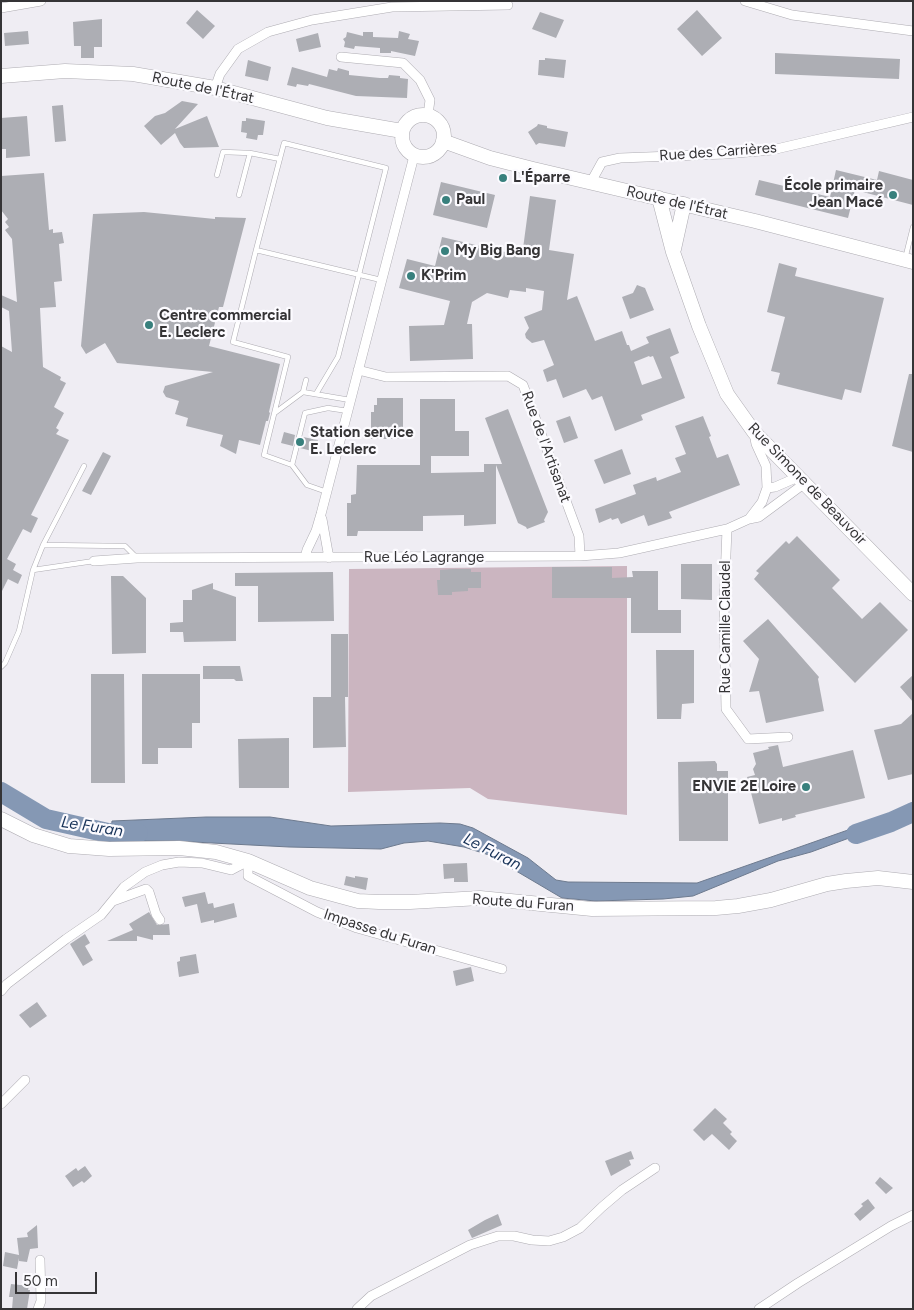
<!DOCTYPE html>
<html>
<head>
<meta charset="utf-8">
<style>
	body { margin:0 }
	#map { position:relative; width:914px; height:1310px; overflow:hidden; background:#efedf3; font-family:Figtree,sans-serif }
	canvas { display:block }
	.frame { position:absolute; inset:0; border:2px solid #353436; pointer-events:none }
	.scale { position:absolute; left:15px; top:1272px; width:82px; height:22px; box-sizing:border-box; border:2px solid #353436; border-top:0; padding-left:6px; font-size:15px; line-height:18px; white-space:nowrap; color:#353436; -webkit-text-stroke:4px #fcfbff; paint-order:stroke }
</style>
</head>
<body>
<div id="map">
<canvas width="914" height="1310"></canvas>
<div class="frame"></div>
<div class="scale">50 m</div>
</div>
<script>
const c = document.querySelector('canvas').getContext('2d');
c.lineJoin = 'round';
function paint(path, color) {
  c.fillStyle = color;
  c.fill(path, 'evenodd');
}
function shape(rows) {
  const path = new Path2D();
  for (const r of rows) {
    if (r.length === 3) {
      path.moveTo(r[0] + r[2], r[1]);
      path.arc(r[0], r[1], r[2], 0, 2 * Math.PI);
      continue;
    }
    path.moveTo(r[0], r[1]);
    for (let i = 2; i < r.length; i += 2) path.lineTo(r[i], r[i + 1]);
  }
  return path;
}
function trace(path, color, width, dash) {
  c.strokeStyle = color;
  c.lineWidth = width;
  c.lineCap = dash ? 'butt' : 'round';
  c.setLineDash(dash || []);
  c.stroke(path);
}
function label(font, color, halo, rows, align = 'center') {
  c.font = font + ' Figtree,sans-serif';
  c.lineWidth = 4.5;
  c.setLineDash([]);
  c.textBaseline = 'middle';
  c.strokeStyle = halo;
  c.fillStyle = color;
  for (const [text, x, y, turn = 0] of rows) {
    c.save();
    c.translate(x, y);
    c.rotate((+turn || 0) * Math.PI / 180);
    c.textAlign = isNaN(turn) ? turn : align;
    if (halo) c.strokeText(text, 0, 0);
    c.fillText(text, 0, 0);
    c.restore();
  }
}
paint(shape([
	[627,566,627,815,488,799,470,788,348,792,349,569]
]), '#cbb5c0');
const water = shape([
	[913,802,913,810,871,830,811,852,778,861,693,896,663,899,596,901,562,898,489,855,464,847,428,841,404,843,381,849,289,847,174,841,110,841,112,821,206,817,270,817,331,826,440,823,460,824,473,828,528,858,556,880,568,882,697,883,885,817,913,802]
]);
paint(water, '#8598b4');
trace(water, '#6d7a8e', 1);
trace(shape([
	[1,792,46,819,108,833,138,833],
	[856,834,891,822,913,812]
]), '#8598b4', 20);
paint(shape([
	[197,10,215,26,203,39,186,23],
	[697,10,722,38,702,56,677,29],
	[540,12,564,20,556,38,532,29],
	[102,19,102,47,94,47,94,58,81,58,81,46,74,46,73,22],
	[28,31,29,44,5,46,4,33],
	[399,31,410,34,408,39,419,41,415,56,391,51,391,53,380,53,380,48,355,46,354,49,344,47,345,42,343,39,346,37,347,32,363,36,363,32,373,32,373,37,398,38],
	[318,33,321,47,299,52,296,39],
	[775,53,900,59,899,79,775,74],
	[545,58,566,60,564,78,538,75,539,60,545,60],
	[248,60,271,67,268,81,245,76],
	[292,67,327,77,329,69,337,71,338,68,349,71,349,75,380,78,388,78,389,75,400,76,400,78,408,79,407,98,356,96,309,84,308,86,297,84,296,87,287,85],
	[182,101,198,104,175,129,207,116,219,147,184,148,180,143,175,133,161,145,144,126,155,116,165,113],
	[63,105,66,141,55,142,52,106],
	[27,116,30,156,6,158,6,149,1,149,1,118],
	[246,118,265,121,263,135,258,135,257,140,246,138,247,133,241,132,242,121,246,121],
	[538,124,547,126,547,128,568,132,565,147,539,143,536,145,528,132,537,126],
	[836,170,877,180,879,171,913,180,913,205,855,190,848,218,755,195,759,180,830,197],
	[44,173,49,230,53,229,53,233,62,232,64,243,59,244,62,281,54,282,56,307,40,308,43,367,61,377,60,380,66,383,54,407,64,413,56,428,59,430,56,434,69,440,31,515,38,518,31,533,23,529,7,559,16,564,13,570,22,575,18,584,8,579,1,593,1,346,12,352,9,311,1,307,1,295,17,302,12,239,5,230,9,227,5,222,8,219,1,210,1,176],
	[441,182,495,195,487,228,433,215],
	[530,196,556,200,549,250,574,254,567,300,577,296,595,341,622,331,627,345,629,345,631,351,649,343,646,337,670,328,679,353,670,357,685,398,641,415,643,420,615,431,602,396,592,400,586,389,563,398,556,379,547,382,543,370,554,365,544,340,532,343,526,338,525,334,529,328,524,317,542,310,544,291,526,288,526,292,510,290,508,298,487,293,472,302,467,324,472,324,473,359,410,361,409,326,444,325,450,301,399,288,407,259,435,266,442,237,522,256],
	[649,356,650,357,653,356,662,378,642,385,634,362],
	[144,212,215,219,215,217,246,218,223,307,219,307,209,346,280,364,269,412,270,413,268,421,266,421,260,445,239,440,236,454,220,446,223,435,186,426,188,418,175,414,179,401,166,397,163,392,165,386,213,372,117,363,105,343,86,354,81,346,93,214],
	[779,263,797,268,795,276,884,298,861,393,845,389,842,400,777,384,780,373,771,371,785,317,767,312],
	[637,285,645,288,654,310,630,319,622,297,633,293],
	[909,374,913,374,913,452,892,446],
	[377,398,403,398,403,439,371,439,371,412,374,412,374,405,377,405],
	[420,399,455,399,455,431,469,431,469,456,431,456,431,473,484,472,484,464,502,464,485,418,508,409,548,512,544,520,545,522,527,529,526,527,518,523,496,465,496,524,464,526,464,515,423,516,423,531,358,531,357,536,347,536,347,503,351,503,351,495,356,494,357,465,420,465],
	[570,416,578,438,564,443,556,421],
	[703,416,711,436,709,437,717,458,728,454,740,485,669,512,672,518,648,526,644,515,621,524,618,518,612,520,611,518,599,523,595,509,636,494,633,485,656,477,657,481,681,472,675,458,686,454,675,426],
	[284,432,295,435,293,446,281,443],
	[303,437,318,440,316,452,300,448],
	[622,449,631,474,604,484,594,460],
	[103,452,111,456,91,495,82,491],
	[797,536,840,580,832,588,862,619,880,602,908,630,855,683,754,579,759,573,756,571,786,541,789,544],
	[681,564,712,564,712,600,681,599],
	[552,567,612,567,612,578,633,577,632,571,658,571,658,610,681,610,681,633,631,633,631,598,552,598],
	[453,569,471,569,471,572,481,572,481,588,468,588,468,591,452,592,452,595,438,595,437,580,440,580,440,570],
	[333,572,334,621,258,622,258,586,235,586,235,573],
	[111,576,123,576,146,598,146,653,112,654],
	[213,583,213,589,236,597,236,641,184,642,183,632,170,632,170,623,183,622,183,600,192,600,192,590],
	[768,619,819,677,818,679,824,711,766,723,759,691,749,692,759,659,743,641],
	[331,634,348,634,348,697,345,697,346,747,313,748,313,697,331,697],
	[656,650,694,650,694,703,682,704,681,719,657,719],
	[203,666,240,666,243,681,236,681,234,679,203,679],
	[91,674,124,674,125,783,91,783],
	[142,674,200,674,200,723,192,723,192,748,158,748,158,764,142,764],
	[913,675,913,702,900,687],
	[913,713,913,774,888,780,874,730,901,724],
	[289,738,289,788,239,788,238,739],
	[778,745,783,767,853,750,865,798,795,815,796,817,782,821,782,818,759,824,747,777,755,775,753,769,756,764,753,753,769,749,768,747],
	[715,761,717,764,717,771,728,771,728,841,679,841,678,762],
	[467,863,468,882,454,882,454,878,444,879,443,864],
	[346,876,355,878,355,876,368,878,366,890,344,885],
	[205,892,208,904,213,903,214,908,234,903,237,917,214,923,214,920,201,923,197,904,185,907,182,897],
	[149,912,157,925,169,924,170,935,153,935,153,940,137,936,137,941,107,941,133,930,129,924],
	[85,934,90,943,85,946,93,960,83,966,70,944],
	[196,954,199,973,179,977,177,962,180,961,180,957],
	[471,967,474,981,456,986,453,971],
	[37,1002,47,1016,30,1028,19,1015],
	[715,1108,727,1119,723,1123,732,1132,730,1134,737,1141,729,1150,712,1134,704,1141,693,1130],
	[631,1151,634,1159,629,1160,631,1165,611,1176,605,1161],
	[85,1166,92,1176,84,1183,82,1181,73,1187,65,1176,76,1168,78,1171],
	[880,1177,893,1188,886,1194,875,1183],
	[868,1199,875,1208,860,1221,854,1214,863,1206,861,1204],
	[498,1214,502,1225,472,1238,468,1230,485,1220],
	[37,1225,38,1248,30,1249,27,1262,19,1261,19,1258,17,1269,3,1266,5,1252,19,1255,17,1238,28,1237,27,1233],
	[11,1284,29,1286,28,1290,30,1290,27,1309,12,1309,13,1297,9,1297]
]), '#adaeb4');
const lane = shape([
	[217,175,223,152,250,153,280,159],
	[239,195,250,153],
	[256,250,284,143,386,168,338,357,316,394],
	[905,259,913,227],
	[303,392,350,400],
	[348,411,328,408,305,413,292,465,264,455,288,357,233,342,256,250,381,280],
	[276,412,303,392,306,380],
	[292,465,307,485,327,492],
	[43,545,84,466],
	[94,561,33,570,43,545,125,546,136,557],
	[1,667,5,663,19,631,33,570]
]);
const street = shape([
	[745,1,792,15,913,31],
	[1,8,41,1],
	[341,57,403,63,420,80,430,100,428,115],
	[215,88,220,74,238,49,268,32,312,20,392,7,508,5],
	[591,182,602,162,620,158,725,154,772,150,913,117],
	[358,370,386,377,508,376,523,385,579,536,580,556],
	[754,433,756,444,766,466,767,488,762,502,749,519,759,517,805,483],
	[767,488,775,487,798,477],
	[322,519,329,558],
	[727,529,724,604,726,709,748,739,788,737],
	[305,557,307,550,316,531,321,514,414,156],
	[94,561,137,558,580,556,619,553,727,529,749,519],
	[113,901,146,889,149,892,156,914,160,920],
	[1,991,7,984,66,939,101,915,124,887,145,872,162,865,179,862,202,863,231,870,248,861,248,876,317,912,357,928,502,969],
	[1,1104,25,1080],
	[38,1309,41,1301,40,1260],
	[357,1309,371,1296,470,1245,498,1236,514,1236,532,1240,549,1241,563,1237,580,1228,602,1207,622,1190,655,1168],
	[759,1309,798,1283,891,1226,913,1215]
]);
const secondary = shape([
	[1,76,65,71,133,74,215,88,327,118,402,131],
	[423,136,21],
	[443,141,490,158,533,169,755,221,913,262],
	[659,198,673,252,699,326,727,394,754,432,913,594],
	[674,249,684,204],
	[1,819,33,835,69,846,109,849,179,848,216,852,248,861,310,888,358,901,379,902,410,902,480,898,592,909,716,908,738,906,771,900,827,884,846,881,878,878,913,882]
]);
trace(lane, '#aeacb2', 5.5);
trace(street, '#aeacb2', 10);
trace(secondary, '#aeacb2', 15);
trace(lane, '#fff', 4.5);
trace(street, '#fff', 9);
trace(secondary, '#fff', 14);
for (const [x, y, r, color] of [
	[503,178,5,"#38807d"],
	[893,195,5,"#38807d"],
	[446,200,5,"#38807d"],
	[445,251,5,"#38807d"],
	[411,276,5,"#38807d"],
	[149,325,5,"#38807d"],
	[300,442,5,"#38807d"],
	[806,787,5,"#38807d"]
]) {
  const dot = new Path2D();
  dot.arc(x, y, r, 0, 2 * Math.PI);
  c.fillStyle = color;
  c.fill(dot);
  trace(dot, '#fcfbff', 2);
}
label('15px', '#353436', '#fcfbff', [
	["Route de l'Étrat",203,88,12],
	["Rue des Carrières",718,152,-4],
	["Route de l'Étrat",677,203,13],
	["Rue de l'Artisanat",546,447,70],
	["Rue Simone de Beauvoir",807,484,46],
	["Rue Léo Lagrange",424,558],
	["Rue Camille Claudel",726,627,-90],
	["Route du Furan",523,903,4],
	["Impasse du Furan",380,932,18]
]);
label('bold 15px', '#353436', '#fcfbff', [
	["L'Éparre",513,178],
	["École primaire",883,186,"right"],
	["Jean Macé",883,203,"right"],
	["Paul",456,200],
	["My Big Bang",455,251],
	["K'Prim",421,276],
	["Centre commercial",159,316],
	["E. Leclerc",159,333],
	["Station service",310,433],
	["E. Leclerc",310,450],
	["ENVIE 2E Loire",796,787,"right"]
], 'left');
label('italic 16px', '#173258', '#fcfbff', [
	["Le Furan",92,827,9],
	["Le Furan",492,852,27]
]);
</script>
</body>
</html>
